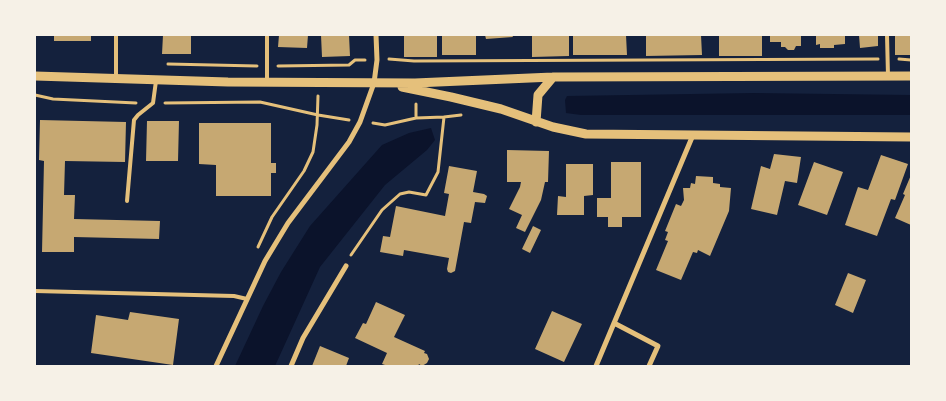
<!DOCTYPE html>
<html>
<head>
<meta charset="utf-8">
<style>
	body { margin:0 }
	#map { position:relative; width:946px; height:401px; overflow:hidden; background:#14213d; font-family:Quicksand,sans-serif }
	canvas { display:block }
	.frame { position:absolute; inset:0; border:36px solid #f6f1e7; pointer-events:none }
</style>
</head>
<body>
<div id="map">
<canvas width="946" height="401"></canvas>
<div class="frame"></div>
</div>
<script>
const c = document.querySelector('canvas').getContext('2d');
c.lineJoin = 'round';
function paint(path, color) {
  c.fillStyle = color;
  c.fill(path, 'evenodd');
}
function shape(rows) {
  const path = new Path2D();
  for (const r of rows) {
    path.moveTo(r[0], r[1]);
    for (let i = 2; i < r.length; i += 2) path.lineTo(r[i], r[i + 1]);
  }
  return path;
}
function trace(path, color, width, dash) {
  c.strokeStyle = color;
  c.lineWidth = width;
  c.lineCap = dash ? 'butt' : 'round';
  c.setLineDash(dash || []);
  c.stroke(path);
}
paint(shape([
	[754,93,911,95,911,115,581,115,566,113,565,100,567,96],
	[431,128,435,140,427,150,385,185,320,267,275,366,235,366,263,306,281,272,310,226,382,145,409,133]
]), '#0b132b');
paint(shape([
	[54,35,91,35,91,41,54,41],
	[163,35,191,35,191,54,162,54],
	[279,35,308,35,307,48,278,47],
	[321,35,349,35,350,56,322,57],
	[404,35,437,35,437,57,404,57],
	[442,35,476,35,476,55,442,55],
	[485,35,512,35,513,37,486,39],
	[532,35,569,35,569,56,532,57],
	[573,35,626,35,627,55,573,55],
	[646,35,701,35,702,55,646,56],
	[719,35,762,35,762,56,719,56],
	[770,35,801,35,801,46,796,46,794,50,788,50,785,47,781,47,781,42,770,42],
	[816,35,845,35,845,44,834,45,834,48,820,48,820,44,816,45],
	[859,35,878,35,878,46,860,48],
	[895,35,911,35,911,55,895,55],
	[40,120,126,122,125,162,65,161,64,195,75,195,74,219,160,221,159,239,74,237,74,252,42,252,44,161,39,160],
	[147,121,179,121,178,161,146,161],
	[199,123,271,123,271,163,276,163,276,173,271,173,271,196,216,196,216,165,199,164],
	[507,150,549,151,548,182,545,182,541,200,525,232,516,228,522,215,509,209,520,187,521,182,507,182],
	[774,154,801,157,797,183,785,181,777,215,751,209,761,166,770,169],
	[881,155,908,164,895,200,891,199,877,236,845,225,858,187,868,190],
	[611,162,641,162,641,217,622,217,622,227,608,227,608,217,597,217,597,198,611,198],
	[814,162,843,172,827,215,798,205],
	[566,164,593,164,593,195,584,196,584,215,557,215,558,196,566,197],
	[449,166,477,171,473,192,484,194,487,196,485,203,475,202,471,223,464,222,455,271,451,273,448,272,447,269,449,258,404,250,403,256,380,252,383,236,390,237,396,206,445,216,449,194,444,193],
	[911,175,911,225,895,218,905,195,903,194],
	[696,176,713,177,713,183,720,184,720,187,731,188,729,211,710,256,698,250,697,253,693,252,681,280,656,270,668,241,665,240,668,232,665,231,676,204,681,206,684,200,683,188,690,188,691,183,695,184],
	[533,226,541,230,530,253,522,249],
	[848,273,866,280,853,313,835,305],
	[376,302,405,315,394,337,425,351,424,353,427,354,429,359,427,363,422,366,419,364,418,366,388,366,382,364,387,353,355,338,363,323,366,324],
	[552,311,582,324,564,362,535,349],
	[130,312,179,319,173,365,91,353,96,315,128,320],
	[320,346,349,358,346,366,312,366]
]), '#c6a872');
trace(shape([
	[389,59,414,61,878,59],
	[899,59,911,60],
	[168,64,257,66],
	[278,66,349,65,355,60,365,60],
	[35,95,53,99,136,103],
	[165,103,260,102,318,115,349,120],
	[444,117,461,115],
	[373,123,385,125,416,118],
	[258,247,272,217,304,171,313,152,317,125,318,96],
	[351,255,382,210,400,194,409,192,426,195,438,172,444,117,416,118,416,104]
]), '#e5c07b', 3);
trace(shape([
	[116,35,116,78],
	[267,35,267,82],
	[887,35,888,76],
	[127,201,134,120,138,115,153,103,156,81],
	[35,291,234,296,247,299]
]), '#e5c07b', 4);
trace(shape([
	[614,323,658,346,649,366],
	[216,366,265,261,288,223,349,142,360,122,374,83,377,60,376,35],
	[291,366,303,338,346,266],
	[596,366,693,135]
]), '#e5c07b', 5);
trace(shape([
	[35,76,228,82,415,83,553,77,911,76],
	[402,87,451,97,501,109,553,127,586,134,911,137],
	[536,122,538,95,553,77]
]), '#e5c07b', 9);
</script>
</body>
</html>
